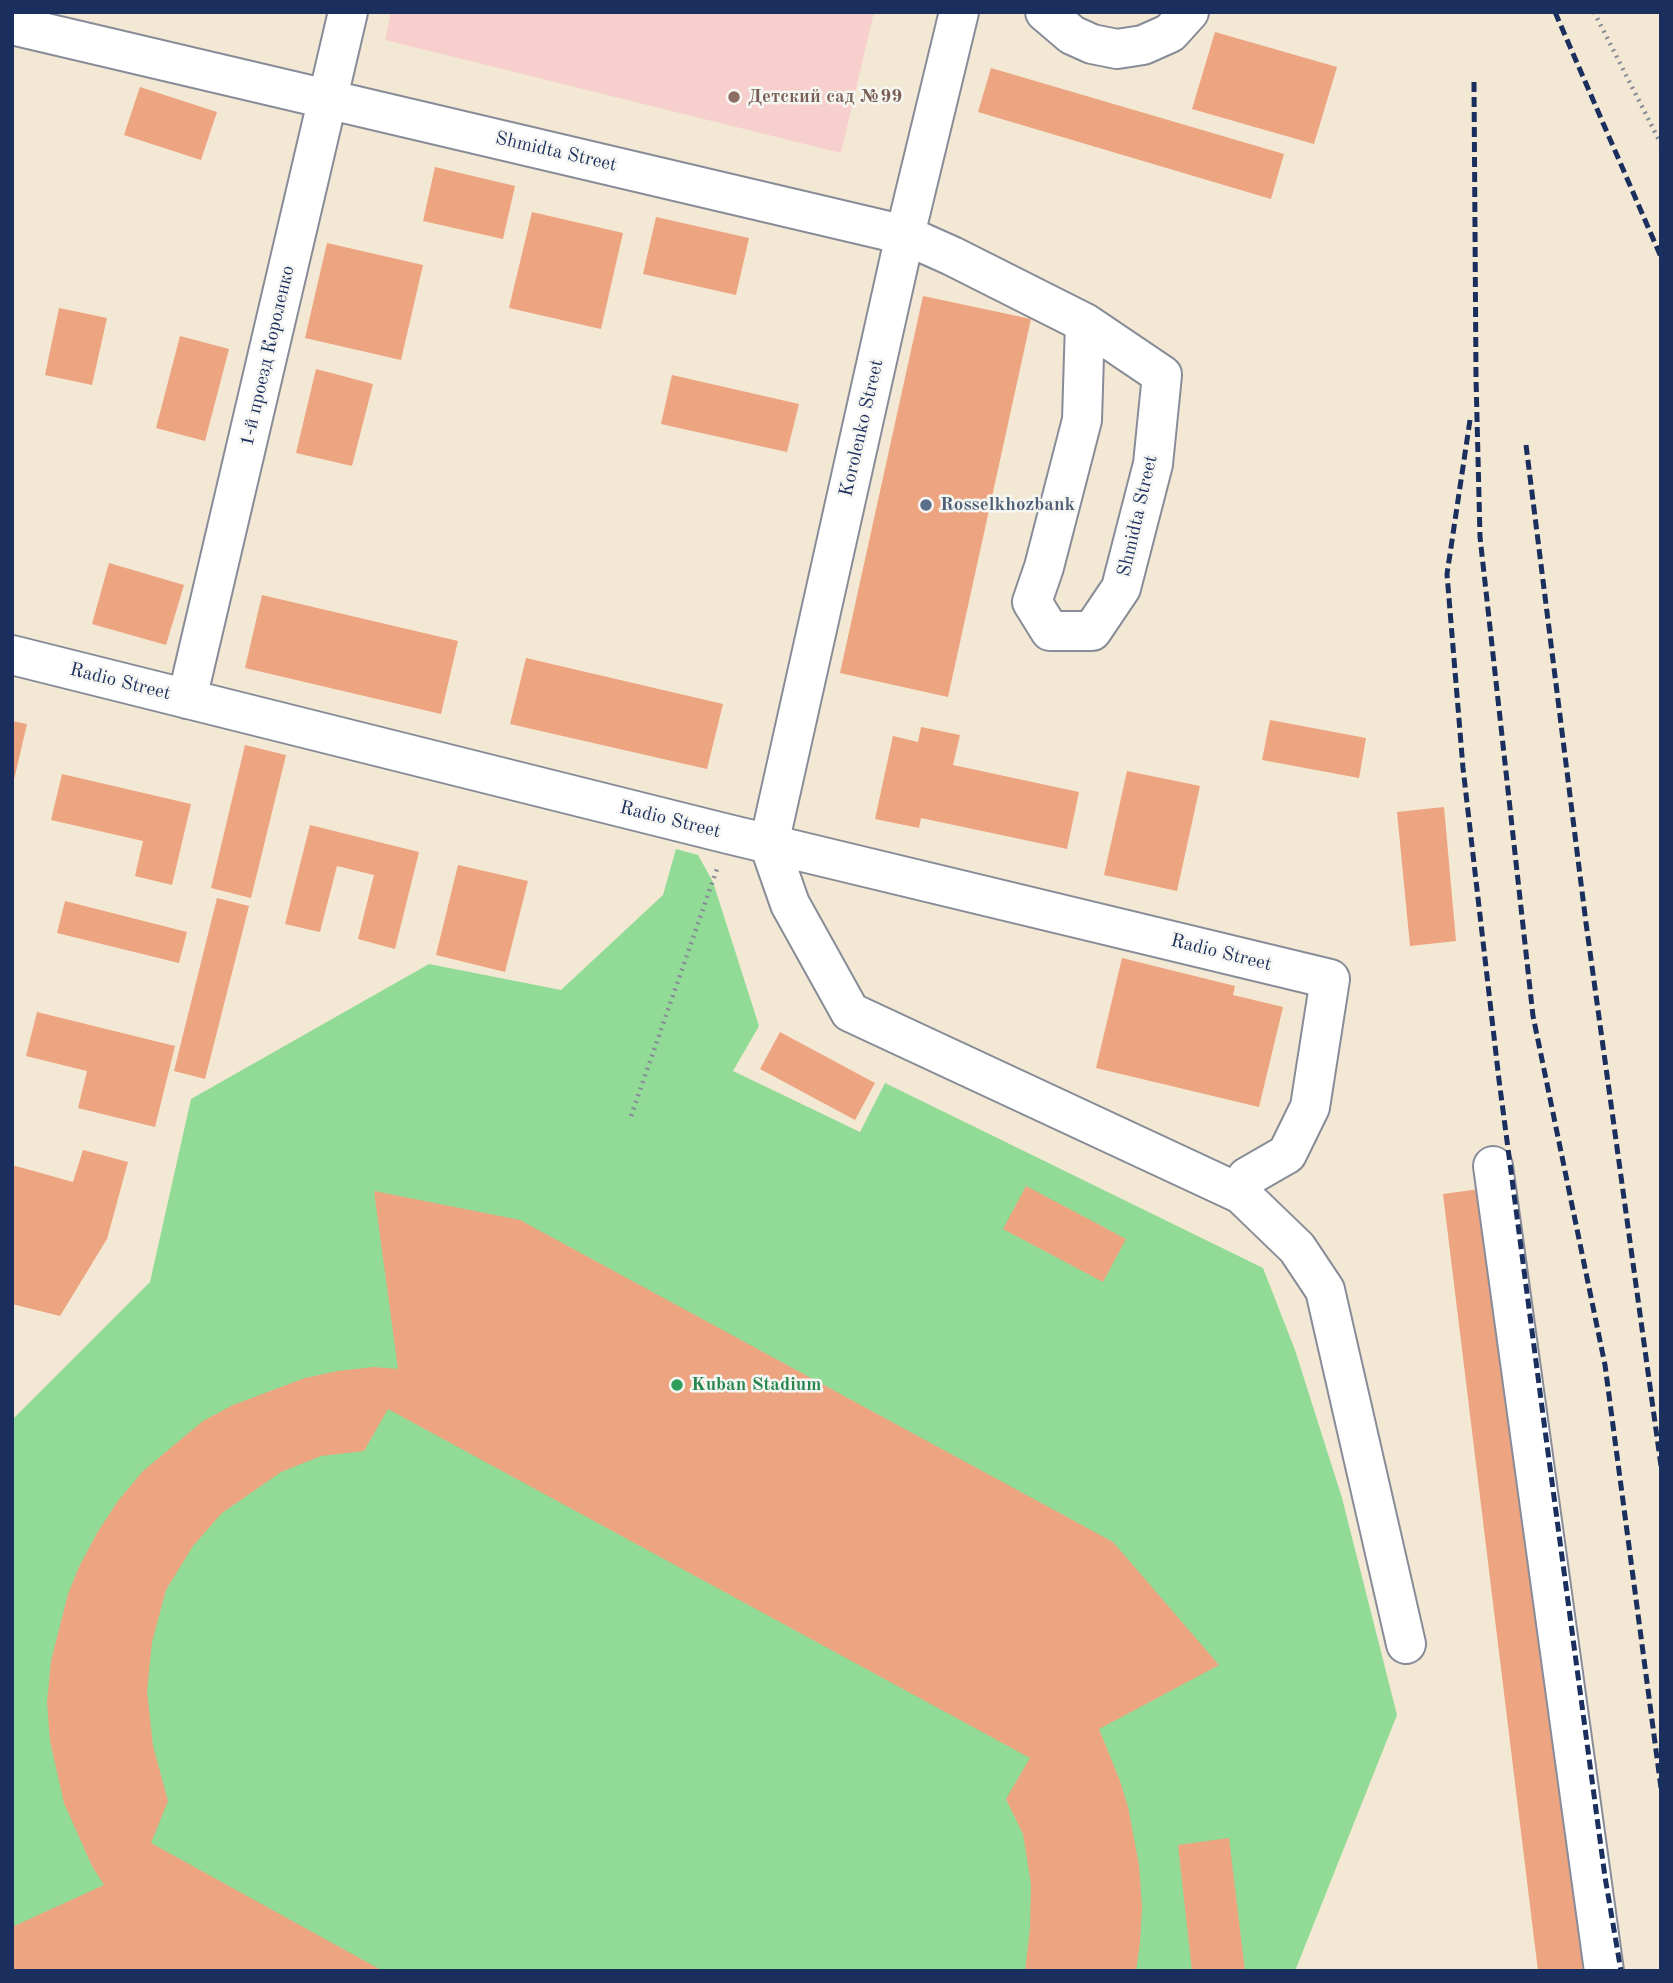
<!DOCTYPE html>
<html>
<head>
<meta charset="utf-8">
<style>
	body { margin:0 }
	#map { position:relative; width:1673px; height:1983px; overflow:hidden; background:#f3e8d3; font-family:"Old Standard TT",serif }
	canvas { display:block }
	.frame { position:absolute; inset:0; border:14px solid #1b2f5e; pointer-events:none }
</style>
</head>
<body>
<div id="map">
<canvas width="1673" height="1983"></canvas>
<div class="frame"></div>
</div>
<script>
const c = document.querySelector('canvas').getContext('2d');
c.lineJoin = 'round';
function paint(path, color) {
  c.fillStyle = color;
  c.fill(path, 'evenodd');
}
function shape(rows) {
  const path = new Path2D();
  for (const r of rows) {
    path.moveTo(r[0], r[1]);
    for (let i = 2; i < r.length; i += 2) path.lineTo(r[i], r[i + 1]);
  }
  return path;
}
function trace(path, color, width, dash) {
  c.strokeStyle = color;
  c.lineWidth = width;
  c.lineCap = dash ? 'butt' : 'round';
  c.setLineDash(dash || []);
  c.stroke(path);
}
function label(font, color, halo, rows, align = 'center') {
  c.font = font + ' "Old Standard TT",serif';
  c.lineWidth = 5;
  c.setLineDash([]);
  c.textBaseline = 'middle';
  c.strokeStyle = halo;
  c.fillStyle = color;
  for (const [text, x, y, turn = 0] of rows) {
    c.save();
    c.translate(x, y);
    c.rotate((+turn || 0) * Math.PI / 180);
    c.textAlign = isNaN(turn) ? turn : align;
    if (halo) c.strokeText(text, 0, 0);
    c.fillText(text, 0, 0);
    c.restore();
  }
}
paint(shape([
	[391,12,874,12,841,153,385,40]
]), '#f7d0ce');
paint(shape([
	[676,849,698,855,713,882,759,1026,733,1071,860,1132,885,1083,1263,1268,1295,1350,1342,1498,1397,1715,1295,1971,12,1971,12,1420,150,1282,191,1099,429,964,561,990,663,895]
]), '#92db96');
paint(shape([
	[1215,32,1337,67,1314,144,1192,109],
	[991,68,1284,154,1271,199,978,112],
	[140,87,217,112,201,160,124,135],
	[435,167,515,186,503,239,423,221],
	[532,212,623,233,601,329,509,308],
	[656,217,749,238,736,295,643,274],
	[327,243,423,265,401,360,305,338],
	[923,296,1031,319,948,697,840,673],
	[59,308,107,318,92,385,45,375],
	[180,336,229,349,205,441,156,428],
	[316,369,373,384,352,466,296,453],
	[672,375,799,404,787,452,661,424],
	[109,563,184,585,166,645,92,624],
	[262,595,458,641,441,714,245,668],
	[526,658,723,704,707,769,510,724],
	[1270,720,1366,738,1359,778,1262,760],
	[12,721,27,724,13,784,12,784],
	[921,727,960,735,953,765,1079,792,1067,849,921,818,919,828,875,819,893,736,918,742],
	[245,745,286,755,251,898,211,888],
	[1127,771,1200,786,1177,891,1104,875],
	[62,774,191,804,172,885,135,876,143,841,51,820],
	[1444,807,1456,941,1410,946,1397,812],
	[310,825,419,852,395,949,358,939,374,875,337,866,320,932,285,924],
	[458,865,528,881,505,972,436,955],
	[217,898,249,906,205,1079,174,1071],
	[65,901,187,932,179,963,57,933],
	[1122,958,1235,986,1233,995,1283,1007,1259,1107,1096,1068],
	[37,1012,175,1046,155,1127,78,1108,87,1071,26,1056],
	[780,1032,875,1083,855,1120,760,1069],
	[83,1150,128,1162,107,1239,60,1316,12,1304,12,1165,73,1182],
	[1026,1186,1126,1239,1103,1282,1003,1229],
	[1487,1188,1583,1971,1538,1971,1443,1194],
	[374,1191,520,1220,1113,1542,1219,1665,1099,1729,1120,1781,1128,1807,1139,1865,1142,1907,1140,1943,1136,1971,1025,1971,1030,1928,1031,1884,1023,1834,1006,1799,1030,1758,388,1409,364,1451,321,1456,281,1472,222,1513,193,1546,166,1590,152,1642,147,1691,153,1746,168,1801,151,1843,383,1971,12,1971,12,1927,104,1885,92,1866,64,1803,50,1741,47,1702,51,1661,68,1594,79,1567,97,1533,118,1501,143,1471,203,1421,233,1405,305,1378,338,1371,374,1367,398,1369],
	[1229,1838,1245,1971,1192,1971,1178,1845]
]), '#eda480');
const minor = shape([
	[959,12,905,235,769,844,790,904,850,1012,1241,1194,1297,1248,1325,1290,1406,1644],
	[1045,12,1072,35,1092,44,1117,49,1143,45,1170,33,1189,12],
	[12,25,905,235,952,256,1085,323,1162,375,1153,464,1121,588,1092,631,1050,631,1032,602,1044,567,1082,420,1085,323],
	[12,655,728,834,1330,979,1310,1107,1287,1154,1247,1177,1241,1194],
	[187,699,348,12],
	[1493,1166,1604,1971]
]);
trace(minor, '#878c98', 42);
trace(shape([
	[1594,12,1661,144],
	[631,1116,717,869]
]), '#878c98', 4.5, [2, 5]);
trace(minor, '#fff', 38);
trace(shape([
	[1555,12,1661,257],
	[1474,82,1476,378,1480,537,1533,1016,1605,1365,1661,1788],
	[1470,420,1447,574,1463,768,1499,1080,1545,1430,1605,1877,1621,1971],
	[1526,445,1586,923,1661,1466]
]), '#1b2f5e', 5, [10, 5]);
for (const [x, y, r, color] of [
	[734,97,7,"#8d6e63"],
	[926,505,7,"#5c6f8a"],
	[677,1385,7,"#2e9e5b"]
]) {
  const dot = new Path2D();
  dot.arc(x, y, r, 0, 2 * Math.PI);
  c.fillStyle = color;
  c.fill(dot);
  trace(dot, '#f6f6f2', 2.5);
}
label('bold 19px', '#785e54', '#f6f6f2', [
	["Детский сад №99",748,97]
], 'left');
label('19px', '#1b2f5e', '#f6f6f2', [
	["Shmidta Street",556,152,13],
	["1-й проезд Короленко",268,356,-77],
	["Korolenko Street",862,428,-77],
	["Shmidta Street",1138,516,-77],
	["Radio Street",120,682,14],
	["Radio Street",670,820,14],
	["Radio Street",1221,953,14]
]);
label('bold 19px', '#4e5e75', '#f6f6f2', [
	["Rosselkhozbank",940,505]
], 'left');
label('bold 19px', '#27864d', '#f6f6f2', [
	["Kuban Stadium",691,1385]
], 'left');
</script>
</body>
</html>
